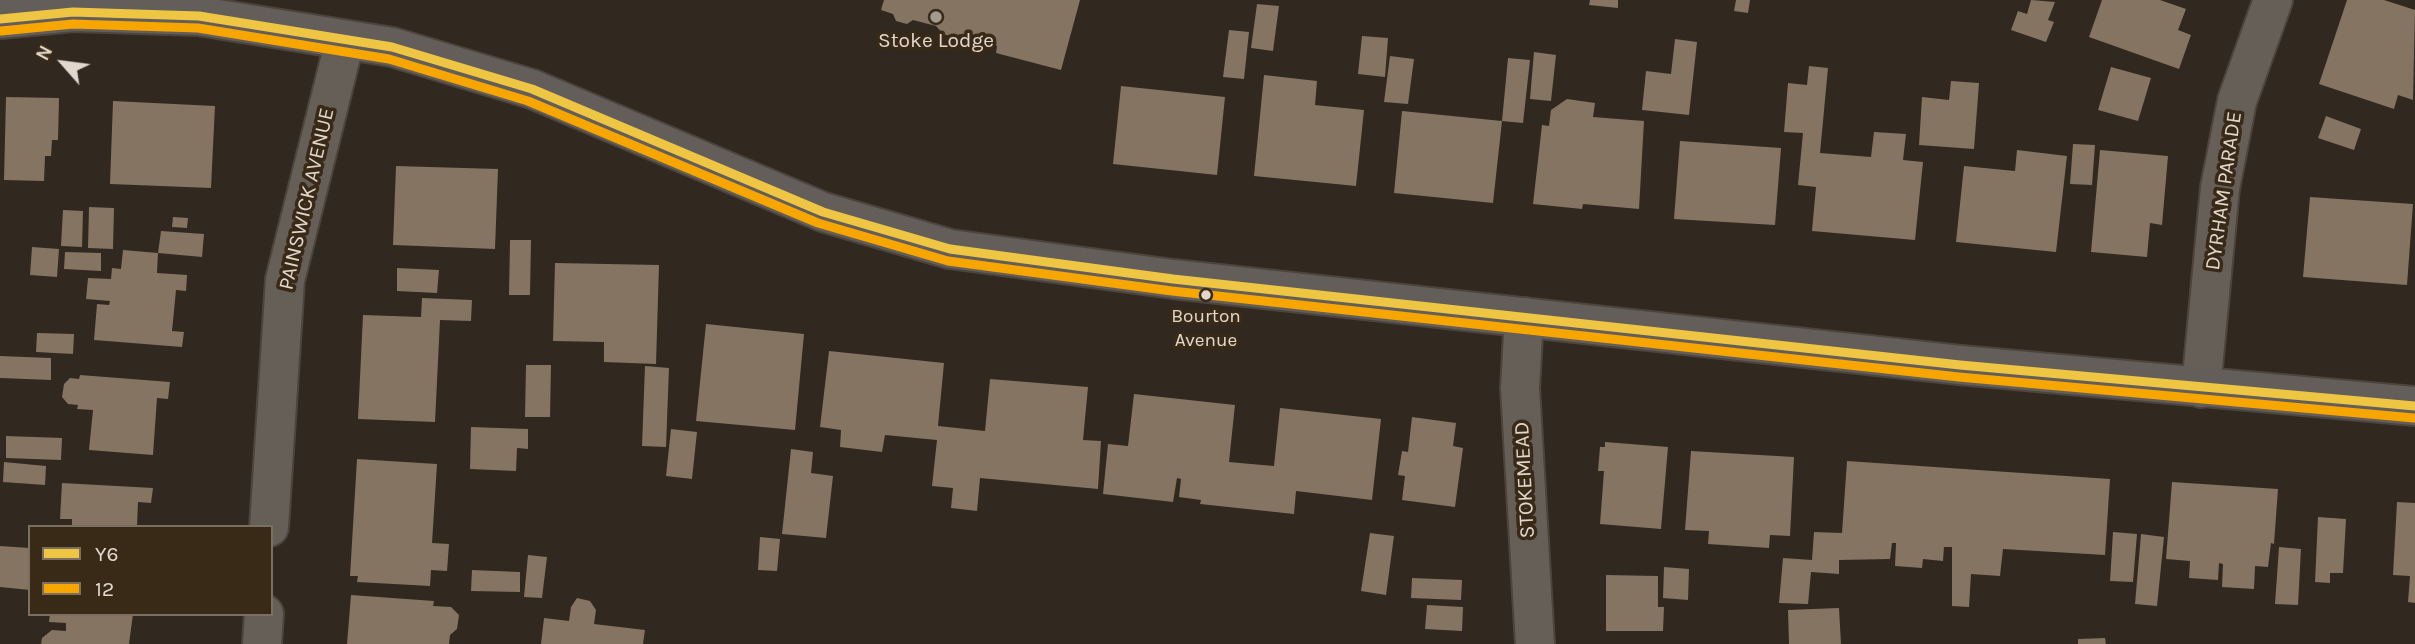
<!DOCTYPE html>
<html>
<head>
<meta charset="utf-8">
<style>
	body { margin:0 }
	#map { position:relative; width:2415px; height:644px; overflow:hidden; background:#31281f; font-family:Karla,sans-serif }
	canvas { display:block }
	.legend { position:absolute; left:28px; top:525px; width:245px; height:91px; box-sizing:border-box; background:#392917; border:2px solid #7c6f5f; margin:0; padding:9px 12px; list-style:none; font-size:21px; color:#e1d7cc }
	.legend li { display:flex; align-items:center; gap:14px; height:35px }
	.legend b { width:35px; border:2px solid #7c6f5f }
	.north { position:absolute; left:28px; top:28px; width:70px; height:70px; -webkit-text-stroke:5px #392917; paint-order:stroke; rotate:298deg; font-size:19px; font-weight:700; line-height:28px; text-align:center; color:#e1d7cc }
	.north::after { content:''; display:block; margin:auto; width:24px; height:32px; background:#e1d7cc; clip-path:polygon(50% 0,100% 100%,50% 72%,0 100%) }
</style>
</head>
<body>
<div id="map">
<canvas width="2415" height="644"></canvas>
<ul class="legend">
<li><b style="height:9px;background:#efc644"></b>Y6</li>
<li><b style="height:9px;background:#f7a600"></b>12</li>
</ul>
<div class="north">N</div>
</div>
<script>
const c = document.querySelector('canvas').getContext('2d');
c.lineJoin = 'round';
function paint(path, color) {
  c.fillStyle = color;
  c.fill(path, 'evenodd');
}
function shape(rows) {
  const path = new Path2D();
  for (const r of rows) {
    path.moveTo(r[0], r[1]);
    for (let i = 2; i < r.length; i += 2) path.lineTo(r[i], r[i + 1]);
  }
  return path;
}
function trace(path, color, width, dash) {
  c.strokeStyle = color;
  c.lineWidth = width;
  c.lineCap = dash ? 'butt' : 'round';
  c.setLineDash(dash || []);
  c.stroke(path);
}
function label(font, color, halo, rows, align = 'center') {
  c.font = font + ' Karla,sans-serif';
  c.lineWidth = 7;
  c.setLineDash([]);
  c.textBaseline = 'middle';
  c.strokeStyle = halo;
  c.fillStyle = color;
  for (const [text, x, y, turn = 0] of rows) {
    c.save();
    c.translate(x, y);
    c.rotate((+turn || 0) * Math.PI / 180);
    c.textAlign = isNaN(turn) ? turn : align;
    if (halo) c.strokeText(text, 0, 0);
    c.fillText(text, 0, 0);
    c.restore();
  }
}
paint(shape([
	[884,0,1080,0,1061,70,996,53,997,46,960,34,954,37,943,34,936,26,913,20,907,24,896,21,893,14,881,10],
	[1590,0,1618,0,1618,8,1589,5],
	[1736,0,1750,0,1748,13,1734,11],
	[2031,0,2055,2,2048,20,2054,22,2046,42,2011,30,2018,11,2027,14],
	[2102,0,2160,0,2186,9,2178,30,2191,35,2179,69,2089,37],
	[2347,0,2384,0,2415,10,2413,100,2398,95,2394,109,2319,84],
	[1257,4,1279,6,1273,51,1251,48],
	[1229,30,1249,32,1244,79,1223,77],
	[1362,36,1388,38,1385,77,1358,74],
	[1675,39,1697,42,1689,115,1642,110,1646,71,1671,74],
	[1534,52,1556,55,1551,101,1530,99],
	[1390,56,1414,59,1408,104,1384,102],
	[1508,58,1530,60,1523,123,1502,121],
	[1809,66,1828,68,1820,153,1871,157,1874,132,1906,134,1903,160,1923,162,1915,240,1812,231,1816,187,1798,185,1803,133,1784,132,1788,83,1807,85],
	[2111,67,2151,78,2138,121,2098,110],
	[1264,75,1317,81,1315,105,1364,110,1356,186,1254,176],
	[1951,81,1979,83,1974,149,1919,145,1922,97,1949,100],
	[1121,86,1225,97,1217,175,1113,164],
	[6,97,59,98,58,140,52,140,51,156,45,156,44,181,4,180],
	[1567,99,1595,103,1593,117,1644,121,1639,209,1583,204,1582,209,1533,204,1542,125,1549,126,1551,110],
	[113,101,215,106,211,188,110,184],
	[1402,111,1502,121,1493,203,1394,193],
	[2326,116,2361,129,2354,150,2318,138],
	[1680,141,1781,148,1775,225,1674,219],
	[2073,144,2095,145,2092,185,2070,184],
	[2017,150,2067,156,2056,252,1956,242,1964,166,2015,171],
	[2100,150,2168,156,2162,225,2150,223,2147,257,2091,252],
	[396,166,498,169,495,249,393,245],
	[2310,197,2413,204,2407,285,2303,277],
	[89,207,114,208,113,249,88,248],
	[63,210,83,211,82,247,61,246],
	[173,217,188,218,187,228,172,227],
	[161,231,204,234,202,257,158,253,157,273,187,275,186,291,176,290,172,331,184,332,182,347,94,340,97,304,109,305,110,301,86,299,88,278,111,279,112,268,121,269,123,250,158,253],
	[510,240,531,240,530,295,509,295],
	[32,247,59,249,57,277,30,275],
	[65,252,101,253,101,271,64,269],
	[555,263,659,265,656,364,604,362,604,342,553,341],
	[397,268,439,270,437,293,397,291],
	[422,298,472,300,471,321,440,320,435,422,358,419,363,315,421,317],
	[706,324,804,334,795,430,696,421],
	[37,333,74,334,73,354,36,352],
	[829,351,944,363,938,426,985,431,990,379,1088,387,1083,440,1101,441,1098,489,980,478,977,511,951,508,953,488,932,486,937,440,885,435,882,452,840,447,841,430,820,427],
	[0,356,51,358,51,380,0,378],
	[526,365,551,365,550,417,525,417],
	[645,366,669,368,666,447,642,446],
	[80,375,170,382,168,399,157,398,153,455,89,450,93,410,77,409,78,405,68,404,62,397,64,384,70,378,79,379],
	[1134,394,1235,405,1229,462,1251,464,1274,466,1280,408,1381,419,1372,500,1296,491,1294,514,1200,504,1201,500,1179,497,1181,479,1177,478,1173,502,1103,494,1108,444,1128,446],
	[1412,417,1456,423,1453,446,1463,448,1455,507,1402,500,1405,476,1398,475,1402,451,1408,452],
	[471,427,528,429,528,449,517,448,516,471,470,469],
	[671,429,697,432,692,479,666,476],
	[6,436,62,438,61,460,6,458],
	[1605,442,1668,447,1661,529,1600,524,1604,471,1598,471,1600,447,1605,447],
	[791,449,813,452,811,473,833,476,826,538,782,534],
	[1691,451,1794,457,1790,536,1770,535,1769,548,1708,544,1709,531,1685,530],
	[357,459,437,464,432,543,449,544,447,571,431,570,430,586,357,582,358,576,350,576],
	[1847,461,2110,479,2105,555,2003,549,2000,576,1971,574,1969,607,1952,606,1952,547,1944,547,1943,561,1923,559,1922,568,1895,566,1896,543,1892,543,1890,559,1839,560,1839,574,1811,572,1808,604,1779,603,1783,558,1812,560,1814,532,1842,533],
	[4,462,46,466,45,485,3,482],
	[2172,482,2278,489,2274,544,2271,543,2268,567,2255,566,2254,589,2222,587,2223,564,2219,563,2218,580,2189,578,2190,561,2166,559],
	[62,483,153,488,151,503,138,502,137,527,72,527,72,519,60,519],
	[2397,502,2415,503,2415,603,2408,602,2410,576,2393,575],
	[2318,517,2346,519,2343,573,2330,573,2330,583,2315,582],
	[2113,532,2137,534,2133,582,2110,581],
	[1370,533,1394,536,1386,595,1361,591],
	[2141,534,2164,537,2157,606,2135,604],
	[760,537,780,539,777,571,758,570],
	[0,546,30,548,30,590,0,587],
	[2279,547,2301,549,2298,605,2275,604],
	[528,555,547,557,542,598,524,597],
	[1664,567,1689,569,1688,600,1663,598],
	[472,570,520,572,520,592,471,591],
	[1606,575,1658,576,1658,607,1664,607,1663,631,1606,631],
	[1412,578,1462,580,1461,600,1411,598],
	[351,595,434,601,433,606,451,607,459,615,457,629,450,635,449,644,347,644],
	[577,598,590,601,596,610,594,624,645,630,643,644,541,644,544,618,569,621,571,607],
	[1427,605,1463,607,1462,631,1425,629],
	[1839,608,1841,644,1789,644,1788,610],
	[50,614,133,614,129,644,41,644,42,638,52,630,66,631,66,623,49,622],
	[2105,638,2106,644,2078,644,2078,639]
]), '#857461');
const street = shape([
	[1524,317,1520,388,1535,644],
	[2201,388,2220,188,2237,101,2273,0],
	[269,527,285,280,345,40],
	[262,644,264,614]
]);
const secondary = shape([
	[0,19,73,12,199,16,392,47,532,89,823,212,950,249,1173,279,1960,365,2415,406]
]);
trace(street, '#4c443d', 42);
trace(secondary, '#4c443d', 42);
trace(street, '#665f58', 38);
trace(secondary, '#635e59', 38);
trace(shape([
	[0,19,73,12,199,16,392,47,532,89,823,212,950,249,1173,279,1960,365,2415,406]
]), '#efc644', 9);
trace(shape([
	[1,31,73,24,198,28,389,59,528,101,818,223,948,261,1172,291,1959,377,2414,418]
]), '#f7a600', 9);
for (const [x, y, r, color] of [
	[936,17,7,"#a39a8f"],
	[1206,295,6,"#e1d7cc"]
]) {
  const dot = new Path2D();
  dot.arc(x, y, r, 0, 2 * Math.PI);
  c.fillStyle = color;
  c.fill(dot);
  trace(dot, '#392917', 2.5);
}
label('19px', '#e1d7cc', '#392917', [
	["Bourton",1206,317],
	["Avenue",1206,341]
]);
label('21px', '#e1d7cc', '#392917', [
	["Stoke Lodge",936,41]
]);
label('21px', '#e1d7cc', '#392917', [
	["DYRHAM PARADE",2224,191,-82],
	["PAINSWICK AVENUE",307,199,-77],
	["STOKEMEAD",1525,480,-93]
]);
</script>
</body>
</html>
